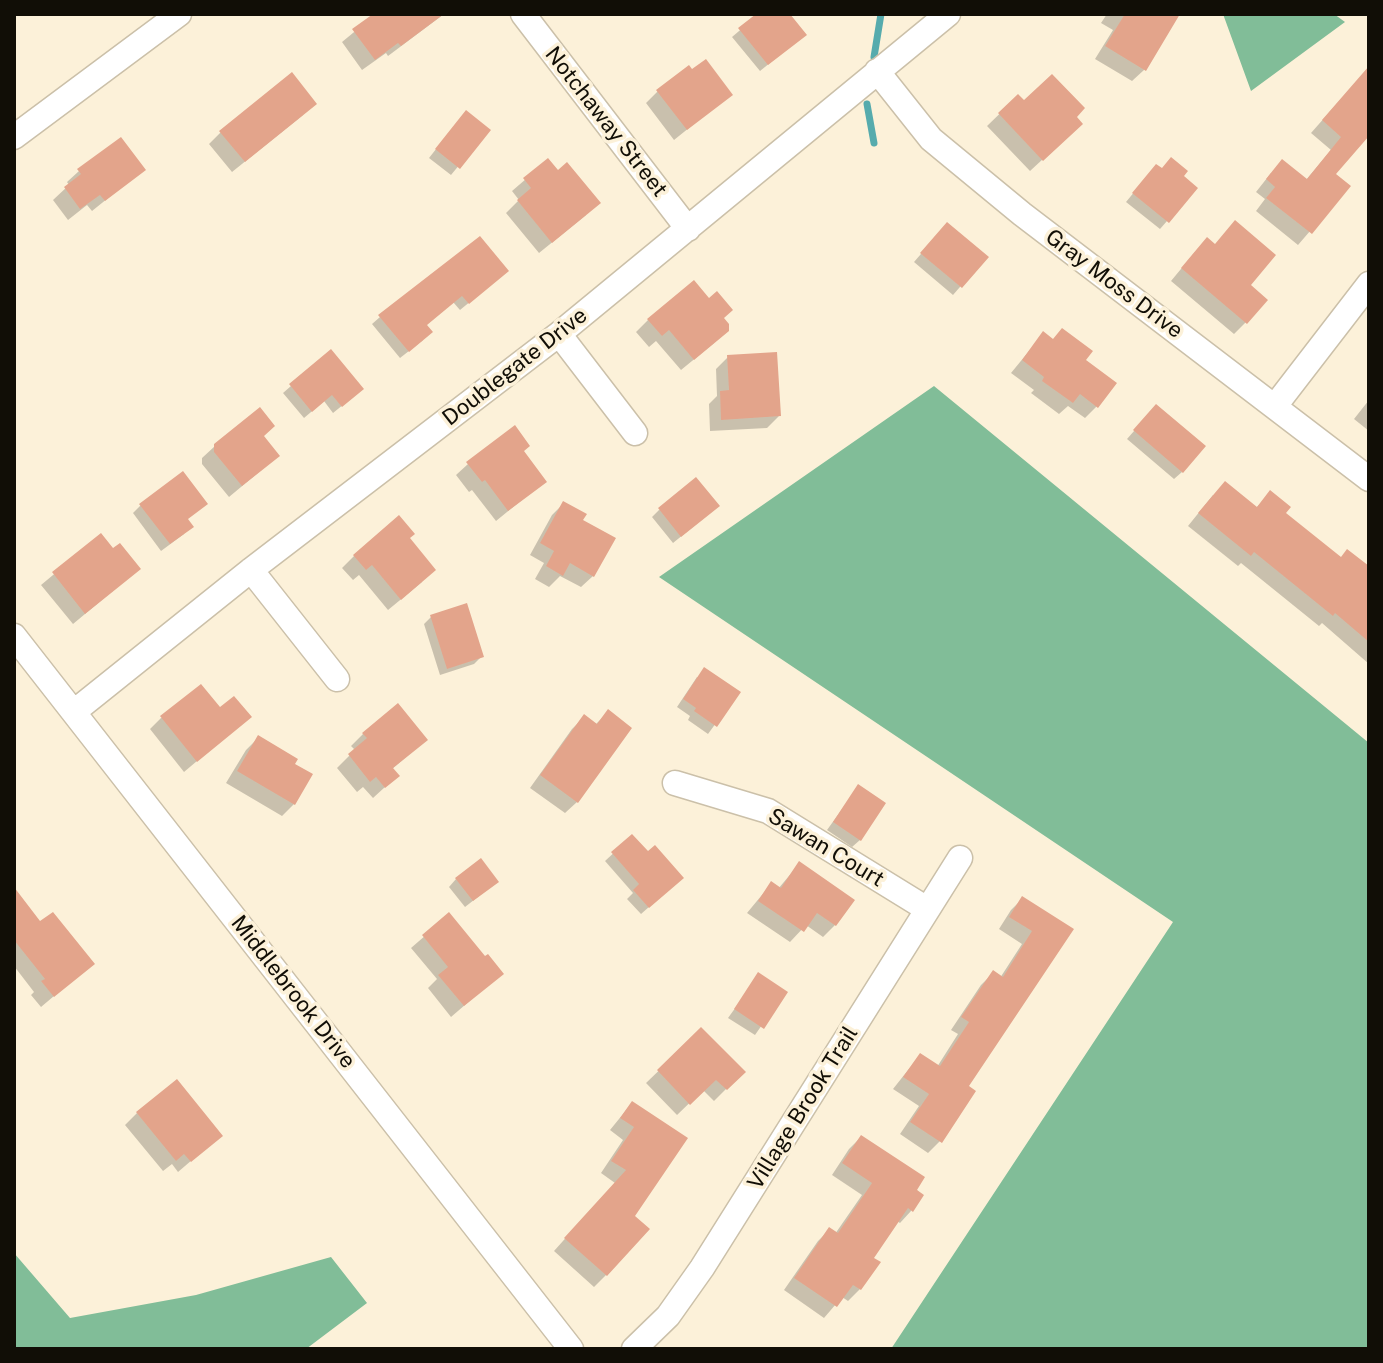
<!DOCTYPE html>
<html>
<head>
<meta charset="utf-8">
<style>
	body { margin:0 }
	#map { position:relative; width:1383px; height:1363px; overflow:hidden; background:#fcf1d9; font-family:"Public Sans",sans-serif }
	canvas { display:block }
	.frame { position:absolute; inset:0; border:16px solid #110e06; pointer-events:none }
</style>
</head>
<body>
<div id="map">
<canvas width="1383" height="1363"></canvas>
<div class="frame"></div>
</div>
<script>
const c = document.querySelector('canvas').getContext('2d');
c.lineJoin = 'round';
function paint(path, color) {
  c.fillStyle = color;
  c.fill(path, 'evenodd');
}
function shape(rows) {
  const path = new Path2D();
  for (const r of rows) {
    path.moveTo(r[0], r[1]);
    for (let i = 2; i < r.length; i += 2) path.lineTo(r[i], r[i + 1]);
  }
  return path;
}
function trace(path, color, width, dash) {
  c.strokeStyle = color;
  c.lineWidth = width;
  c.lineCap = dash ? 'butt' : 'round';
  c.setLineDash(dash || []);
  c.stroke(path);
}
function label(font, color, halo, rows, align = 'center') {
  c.font = font + ' "Public Sans",sans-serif';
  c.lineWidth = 7;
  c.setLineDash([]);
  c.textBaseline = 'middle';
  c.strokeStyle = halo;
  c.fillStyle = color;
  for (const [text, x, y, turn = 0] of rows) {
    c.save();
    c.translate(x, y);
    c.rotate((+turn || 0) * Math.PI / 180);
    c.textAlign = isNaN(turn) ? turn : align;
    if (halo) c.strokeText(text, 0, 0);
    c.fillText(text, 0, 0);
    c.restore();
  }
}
paint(shape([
	[1223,14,1334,14,1345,22,1251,91],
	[934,386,1369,743,1369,1349,891,1349,1173,922,659,577],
	[14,1253,70,1318,196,1295,331,1257,367,1303,306,1349,14,1349]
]), '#81bd98');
paint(shape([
	[376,14,444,14,388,56,386,53,362,70,342,42],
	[759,14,787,14,796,42,760,71,732,37],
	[1107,14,1166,14,1144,70,1132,81,1095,59,1113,30,1101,23],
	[1369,85,1369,140,1366,137,1333,174,1348,187,1298,245,1256,211,1265,199,1256,192,1271,173,1306,180,1331,150,1311,133,1349,90],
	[658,91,730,95,674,140,646,103],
	[1018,96,1069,135,1030,171,987,126],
	[303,115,232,172,209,144,221,132],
	[459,120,488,130,451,175,429,158],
	[548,160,586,215,539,253,506,213,519,200,512,191],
	[143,170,92,211,87,205,68,220,53,200,69,185,67,182,79,171],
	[1149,174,1196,188,1160,229,1126,202],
	[940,232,986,257,953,295,914,262],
	[1195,252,1248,285,1246,322,1234,334,1171,281],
	[499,278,460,310,453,302,425,325,423,340,400,358,372,324,380,317],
	[722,318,714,343,681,370,656,341,649,347,636,332,648,320],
	[1043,334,1083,361,1097,406,1085,418,1068,406,1059,414,1031,393,1034,390,1011,373],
	[728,357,779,416,767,428,710,431,709,404,717,396,716,369],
	[291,386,354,396,333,413,324,401,304,418,283,393],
	[1369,400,1369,431,1354,419],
	[1149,414,1182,472,1174,479,1127,439],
	[262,437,265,467,229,497,202,464,202,458,215,446],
	[522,451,545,481,496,521,472,490,469,492,456,475,468,464],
	[1270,493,1283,514,1369,592,1369,664,1322,623,1319,626,1241,563,1238,566,1188,526,1213,495,1255,509],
	[564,503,580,521,593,576,581,587,560,576,549,587,535,579,544,563,530,555,552,515],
	[141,505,186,520,184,534,161,551,133,513],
	[659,510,710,513,673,543,652,517],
	[100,536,113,551,139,569,73,624,41,585],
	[407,539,422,582,388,610,359,575,353,580,342,568,354,556],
	[431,617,481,657,474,664,440,675,424,624],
	[697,677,738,693,708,734,688,720,690,716,677,707],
	[220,710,249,717,184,772,150,729,161,718],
	[608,712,577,802,565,813,530,788,572,729,584,717,595,725],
	[363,734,426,740,392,769,397,776,373,798,363,787,357,792,337,768,355,750,351,746],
	[258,738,292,765,294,804,282,816,226,783,246,750],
	[858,787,860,840,852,847,827,830],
	[632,836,674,885,641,914,627,899,633,893,605,861],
	[799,864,835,925,823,937,806,925,790,942,747,913,771,884,778,889],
	[456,879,488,889,465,907,449,887],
	[1022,899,1071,929,966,1087,940,1141,928,1153,900,1134,919,1106,893,1089,920,1055,937,1067,958,1034,951,1030,981,985,993,973,1000,978,1022,944,999,929,1011,910],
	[14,904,92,964,41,1007,31,995,34,992,14,966],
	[449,915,485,959,501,974,451,1017,428,988,437,979,411,948],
	[759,975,785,992,755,1035,728,1018],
	[701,1030,743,1072,714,1101,703,1090,677,1115,646,1083],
	[632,1103,685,1139,633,1217,606,1275,594,1287,554,1251,615,1183,601,1173,623,1140,610,1130],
	[137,1113,220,1136,178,1172,172,1164,163,1171,125,1125],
	[861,1137,922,1195,911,1211,900,1223,897,1221,871,1258,860,1289,848,1301,842,1297,824,1318,784,1290,818,1241,829,1230,835,1234,862,1195,832,1175,849,1149]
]), '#0003');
trace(shape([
	[874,57,881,14],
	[867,104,874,143]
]), '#56abad', 7);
paint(shape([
	[373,14,444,14,401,46,398,43,375,60,352,29],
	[756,14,790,14,807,35,768,65,738,28],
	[1125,14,1180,14,1146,71,1105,46],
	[706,59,733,95,687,130,656,90,689,65,692,69],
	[1369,66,1369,136,1336,174,1351,186,1312,234,1266,198,1275,187,1266,179,1282,159,1307,179,1341,137,1322,120],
	[292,72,317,104,245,162,219,131],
	[1052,74,1085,108,1077,117,1083,124,1043,161,998,113,1018,94,1024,100],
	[466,110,491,130,460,169,435,149],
	[121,137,146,170,105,201,100,195,80,209,64,187,81,174,77,169],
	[1171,157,1188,171,1184,176,1198,188,1169,223,1132,193,1156,164,1162,168],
	[548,158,558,170,567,162,601,203,552,243,517,200,531,188,523,178],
	[1235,220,1276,255,1251,285,1268,300,1247,324,1181,268,1207,237,1215,244],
	[947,222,989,257,962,288,920,253],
	[480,236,509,271,469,304,462,296,427,325,433,332,409,352,378,315],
	[694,280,709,298,717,291,733,310,724,318,729,324,729,331,694,360,669,330,662,336,647,319],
	[1062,328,1093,351,1086,360,1117,383,1098,408,1080,394,1073,403,1042,381,1044,377,1022,360,1043,331,1053,339],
	[331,349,364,389,342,407,332,395,312,412,289,384],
	[777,352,781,416,721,420,720,391,729,390,727,355],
	[1156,404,1206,446,1183,473,1133,430],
	[260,407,275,426,264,436,280,456,242,486,214,452,214,444],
	[515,425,530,446,524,451,547,482,508,511,485,480,482,482,466,462],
	[183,471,208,504,188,519,194,527,170,544,139,504],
	[696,477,720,506,681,537,658,508],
	[1225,481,1257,507,1270,490,1291,507,1286,513,1341,557,1347,549,1369,566,1369,642,1335,613,1333,616,1254,552,1251,556,1198,513],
	[563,501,587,514,583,520,616,538,594,577,570,563,563,576,546,566,554,551,540,543],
	[399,515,415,534,410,538,436,570,401,600,372,565,366,570,353,555],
	[101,533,113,548,120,543,141,569,85,614,52,572],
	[467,603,484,657,447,669,430,615],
	[704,667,741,692,717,727,694,711,696,708,683,699],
	[201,684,220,707,234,696,252,717,197,762,160,716],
	[398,703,428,740,393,768,400,776,385,788,376,777,370,782,348,754,367,738,362,733],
	[608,709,632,728,578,803,540,775,584,714,597,724],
	[258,735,298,759,295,764,313,774,295,805,237,771],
	[858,784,886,803,861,841,833,822],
	[632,834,648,851,655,845,684,878,649,908,633,890,639,884,611,852],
	[481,858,499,882,473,901,455,878],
	[799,861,855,900,836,926,817,913,804,932,758,901,771,881,781,888],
	[14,887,40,921,53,912,95,964,54,997,41,981,45,979,14,940],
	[1022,896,1074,929,969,1086,976,1091,942,1143,910,1122,929,1094,903,1077,920,1053,940,1066,969,1022,961,1017,993,970,1003,977,1032,931,1009,917],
	[449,912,485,956,488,954,504,974,464,1006,438,975,448,967,422,935],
	[758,972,788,992,764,1029,734,1009],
	[701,1027,746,1072,727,1090,716,1080,690,1105,657,1070],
	[177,1079,223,1136,191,1162,184,1154,176,1161,136,1112],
	[632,1101,688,1138,635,1216,650,1229,607,1276,564,1238,626,1170,611,1161,634,1127,620,1118],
	[861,1135,925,1177,917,1190,924,1195,913,1212,908,1208,874,1258,881,1262,861,1290,853,1285,837,1307,794,1278,829,1227,838,1233,872,1183,842,1163]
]), '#e3a48b');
const minor = shape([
	[523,14,688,229],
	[877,71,931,139,1022,214,1369,479],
	[14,137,179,14],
	[559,334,635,433],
	[1275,406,1369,284],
	[251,570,337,679],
	[14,636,571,1349],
	[75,711,251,570,559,334,948,14],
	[675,783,768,811,927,909],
	[634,1349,668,1316,702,1268,960,858]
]);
trace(minor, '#cbc0a9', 27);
trace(minor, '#fff', 24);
label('22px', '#110e06', '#fcf1d9', [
	["Notchaway Street",606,122,52],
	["Gray Moss Drive",1114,284,37],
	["Doublegate Drive",515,367,-38],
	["Sawan Court",826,848,31],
	["Middlebrook Drive",293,992,52],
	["Village Brook Trail",803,1108,-58]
]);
</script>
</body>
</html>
